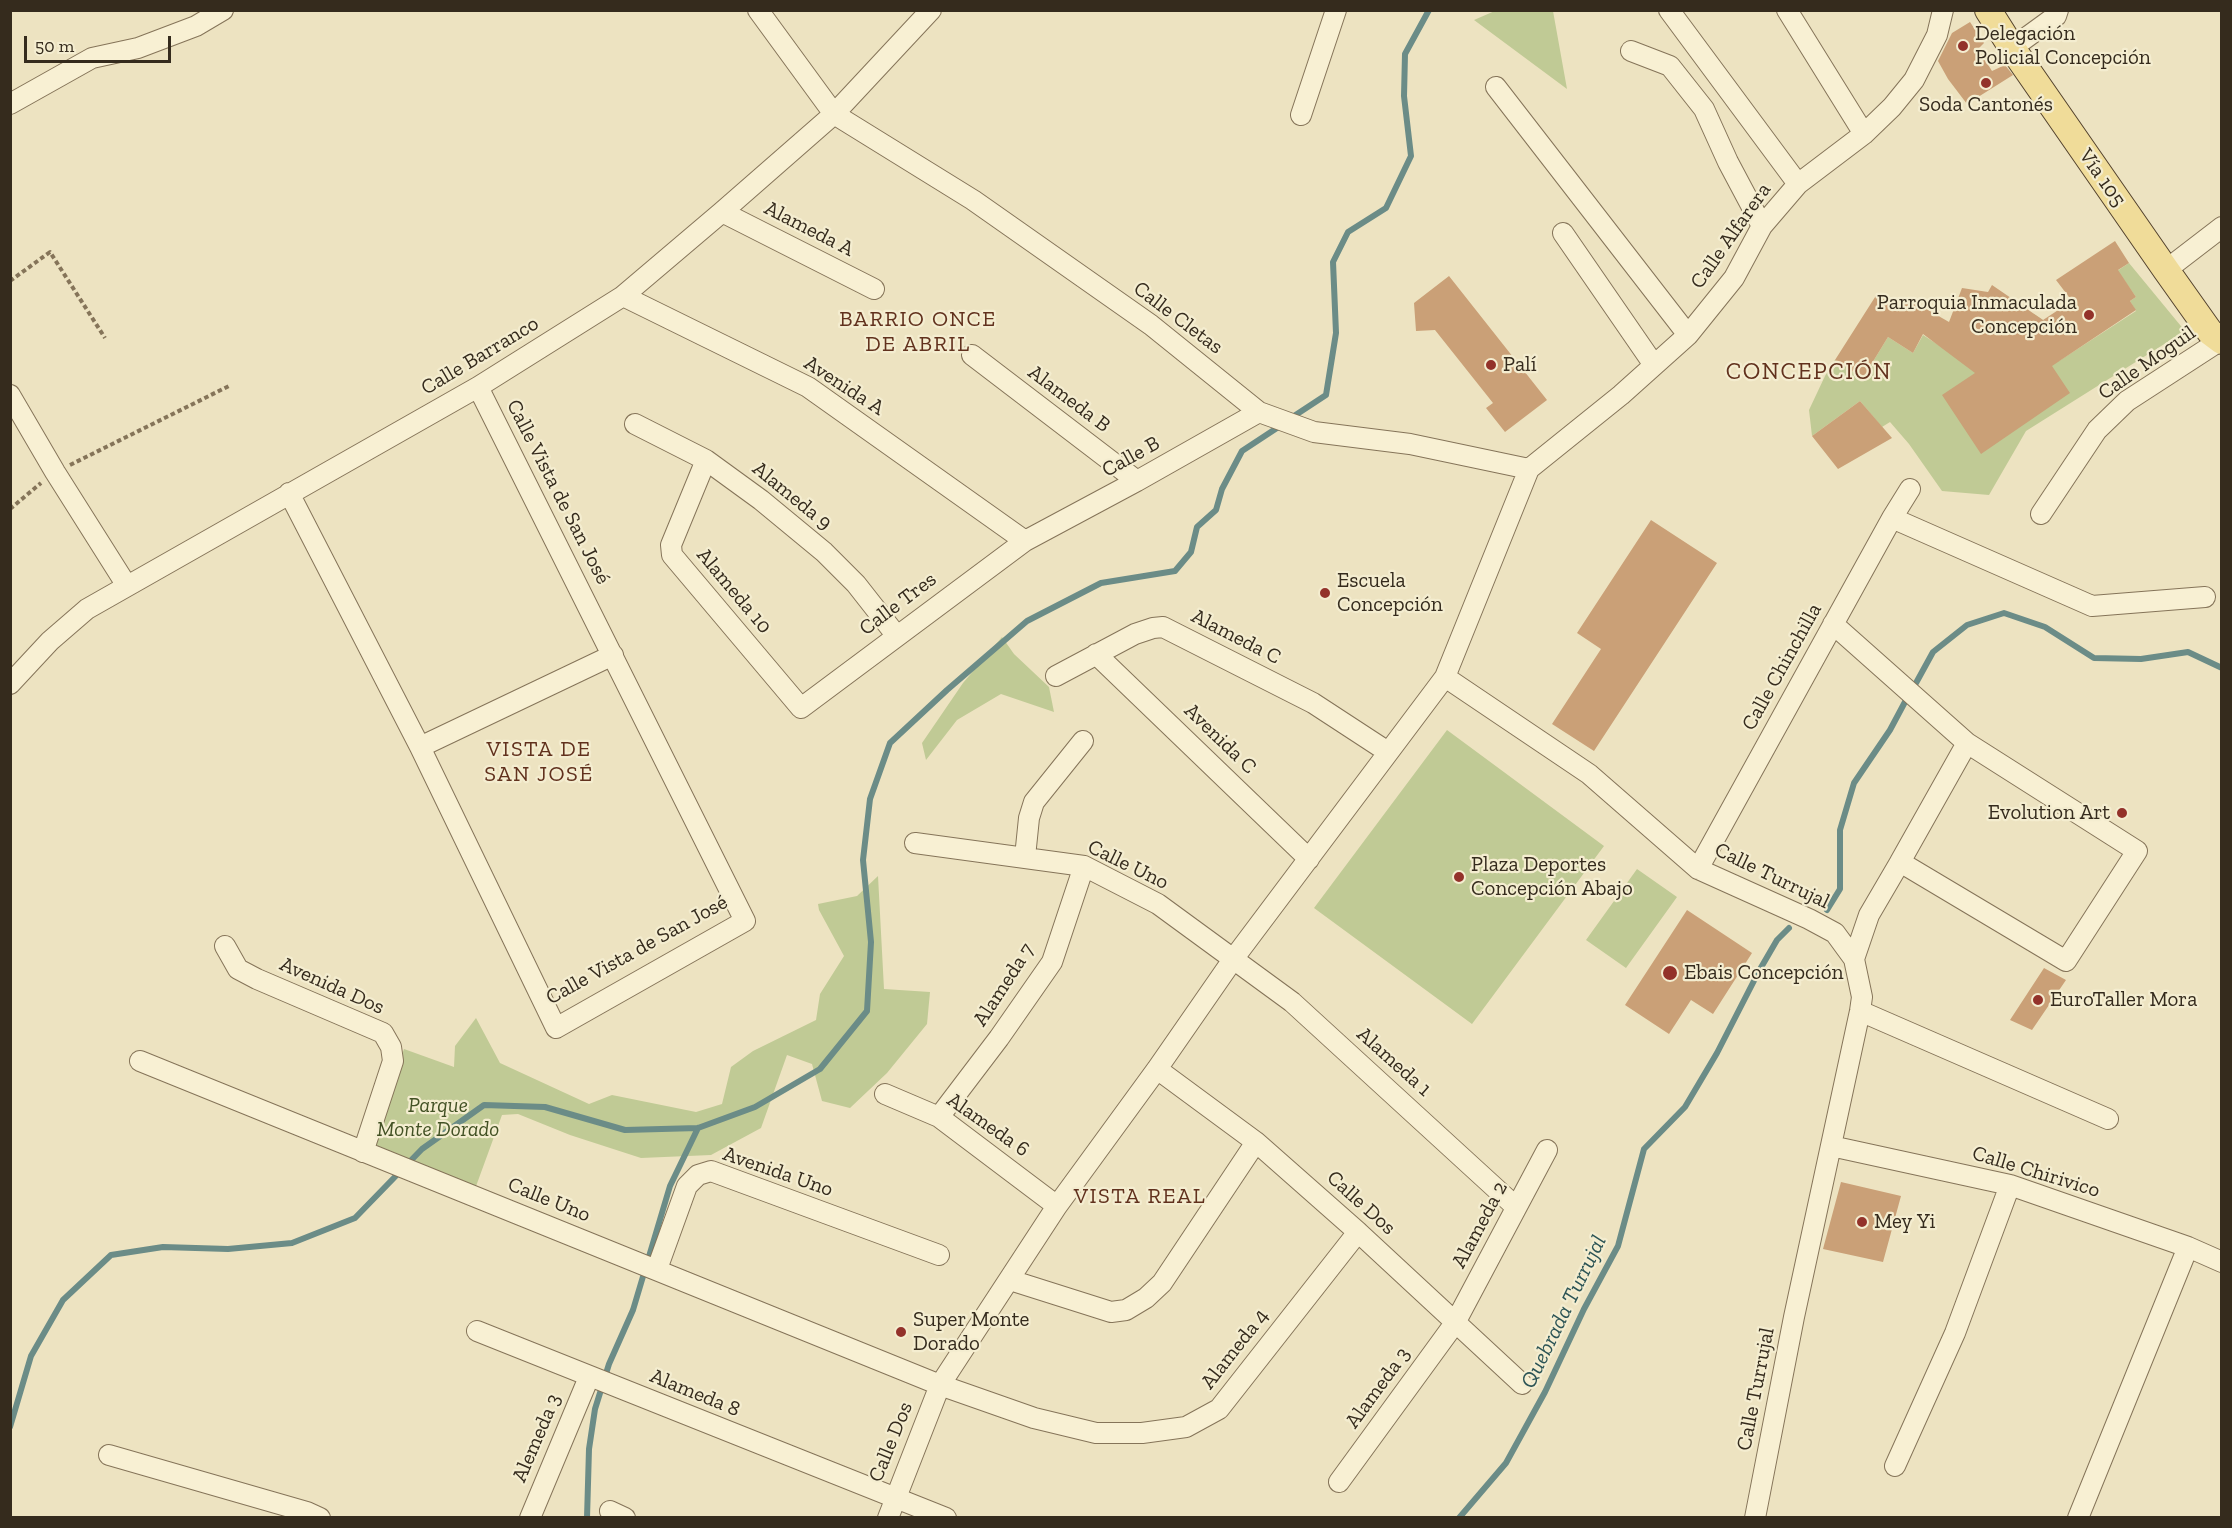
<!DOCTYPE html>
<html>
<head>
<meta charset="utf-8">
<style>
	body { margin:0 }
	#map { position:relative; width:2232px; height:1528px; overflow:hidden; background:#ede3c1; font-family:"Zilla Slab",serif }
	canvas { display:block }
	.frame { position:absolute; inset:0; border:12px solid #352b1d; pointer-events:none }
	.scale { position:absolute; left:24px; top:36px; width:147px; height:27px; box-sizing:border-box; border:3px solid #352b1d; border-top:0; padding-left:8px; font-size:18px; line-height:21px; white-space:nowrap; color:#352b1d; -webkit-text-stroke:4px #f4edd0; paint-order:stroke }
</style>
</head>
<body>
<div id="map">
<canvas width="2232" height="1528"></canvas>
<div class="frame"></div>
<div class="scale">50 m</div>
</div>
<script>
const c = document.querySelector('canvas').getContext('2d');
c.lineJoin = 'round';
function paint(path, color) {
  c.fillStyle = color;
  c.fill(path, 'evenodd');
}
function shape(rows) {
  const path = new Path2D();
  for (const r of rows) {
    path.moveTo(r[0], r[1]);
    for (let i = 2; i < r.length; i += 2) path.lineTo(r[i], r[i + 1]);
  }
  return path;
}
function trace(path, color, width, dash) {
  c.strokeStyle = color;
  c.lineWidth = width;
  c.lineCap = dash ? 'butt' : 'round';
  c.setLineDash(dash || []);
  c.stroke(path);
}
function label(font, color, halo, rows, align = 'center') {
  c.font = font + ' "Zilla Slab",serif';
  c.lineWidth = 4.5;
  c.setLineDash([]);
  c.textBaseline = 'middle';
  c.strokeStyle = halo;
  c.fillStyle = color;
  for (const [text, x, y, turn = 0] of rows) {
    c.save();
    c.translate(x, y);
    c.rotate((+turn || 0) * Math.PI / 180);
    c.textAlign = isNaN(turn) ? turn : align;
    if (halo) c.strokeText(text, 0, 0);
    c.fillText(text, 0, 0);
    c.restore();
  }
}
paint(shape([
	[1497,10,1553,11,1567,89,1474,20],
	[2129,263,2185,331,2026,431,1989,495,1942,491,1909,444,1890,422,1882,427,1860,401,1812,436,1809,410,1825,376,1835,360,1863,378,1888,337,1913,353,1923,335,1940,346,2034,314,2043,320,2035,325,2059,361,2136,311,2130,301,2136,297,2124,280,2111,275],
	[1002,637,1014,654,1049,687,1054,712,1001,694,957,720,926,760,922,743,963,683],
	[1447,730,1604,846,1472,1024,1314,908],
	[1637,869,1677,897,1626,968,1586,940],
	[878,876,884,989,930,992,927,1024,887,1073,850,1108,822,1101,812,1064,787,1055,761,1128,711,1155,641,1158,570,1135,518,1114,502,1115,475,1189,376,1147,374,1135,404,1049,454,1067,455,1046,476,1018,500,1063,589,1104,612,1095,696,1112,722,1104,731,1067,753,1051,816,1020,820,994,844,956,819,910,818,904,857,896]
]), '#c0ca95');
trace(shape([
	[1291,418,1326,395,1336,333,1333,262,1348,232,1386,208,1411,156,1404,96,1405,54,1429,10],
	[1916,683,1933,652,1967,625,2004,613,2045,627,2094,658,2141,659,2188,652,2222,668],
	[1827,910,1840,889,1840,830,1854,783,1890,730,1906,700],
	[10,1427,31,1356,63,1300,111,1255,163,1247,228,1249,292,1243,355,1218,422,1149,484,1105,545,1107,625,1130,698,1128,755,1107,820,1069,867,1011,871,942,863,860,870,799,890,743,947,690,1027,621,1101,583,1175,571,1191,552,1197,527,1216,510,1222,489,1242,451,1283,424],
	[587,1518,589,1449,595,1409,609,1364,633,1310,670,1186,698,1128],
	[1459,1518,1506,1463,1545,1392,1584,1309,1618,1246,1644,1149,1685,1107,1717,1053,1759,971,1777,940,1789,928]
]), '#6b8c87', 6);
paint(shape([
	[1970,22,1984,43,1978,49,1992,71,2005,65,2013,75,1967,104,1948,79,1938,61,1952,33],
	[2115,241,2129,263,2118,270,2136,297,2130,301,2136,310,2052,366,2070,393,1981,454,1942,395,1975,373,1923,334,1913,353,1888,337,1863,378,1835,360,1877,294,1901,308,1907,298,1949,322,1962,288,1988,292,1992,285,2043,320,2072,301,2056,280],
	[1449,276,1547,400,1505,432,1486,408,1493,403,1435,330,1416,331,1414,303],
	[1860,401,1892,438,1838,469,1812,436],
	[1651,520,1717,563,1594,751,1552,724,1601,649,1577,633],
	[1687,910,1752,953,1713,1014,1691,1000,1669,1034,1625,1005],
	[2044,968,2066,980,2032,1030,2010,1020],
	[1841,1182,1901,1196,1883,1262,1823,1249]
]), '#caa077');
const minor = shape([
	[758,10,834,114,973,200,1151,325,1259,412,1314,432,1410,444,1529,469],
	[1669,10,1798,184],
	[1787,10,1864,134],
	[2012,48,2056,16,2058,10],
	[1631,51,1670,66,1704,109,1728,162,1762,226],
	[1496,87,1688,335],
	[10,104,92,58,138,48,196,26,223,10],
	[1301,115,1336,10],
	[722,212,874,289],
	[1563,233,1654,365],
	[2166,270,2222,227],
	[623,296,808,387,1025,541],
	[972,355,1137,481],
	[10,395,55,472,127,586],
	[635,424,706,460,761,500,824,552,856,584,896,635],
	[706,460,671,545,672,555,801,708,1025,541,1137,481,1259,412],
	[289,493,420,747,556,1028,745,921,478,387],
	[2041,514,2097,430,2127,401,2221,340],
	[1892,518,2092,606,2205,597],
	[1833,624,1967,743,2137,851,2066,961,1900,862,1869,915,1854,959],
	[1096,654,1309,859],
	[1056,676,1135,634,1153,628,1163,627,1313,703,1388,752],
	[1445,677,1589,774,1698,869,1809,919,1835,933,1854,959,1862,997,1860,1011,1794,1317,1755,1518],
	[10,684,50,641,87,609,478,387,623,296,722,212,834,114,931,10],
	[420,747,613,655],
	[915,843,1084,866,1158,904,1292,1002,1516,1207],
	[1025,857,1029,818,1034,802,1083,741],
	[1900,862,1967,743],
	[1698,869,1892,518,1910,489],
	[225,946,238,969,257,979,383,1033,391,1047,393,1061,363,1152],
	[1860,1011,2108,1119],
	[140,1061,940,1385,1034,1418,1096,1433,1142,1433,1186,1427,1219,1409,1358,1232],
	[1157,1069,1256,1142,1358,1232,1522,1384],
	[885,1094,939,1117,1057,1206],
	[939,1117,999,1038,1052,962,1084,866],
	[1831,1146,2010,1185,2188,1247,2222,1262],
	[657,1269,687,1186,698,1175,711,1171,939,1255],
	[1010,1280,1111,1312,1126,1310,1146,1298,1162,1283,1256,1142],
	[477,1331,946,1518],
	[109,1455,307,1512,320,1518],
	[1895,1466,1955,1333,2010,1185],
	[1339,1482,1455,1323,1547,1150],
	[610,1511,625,1518],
	[530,1518,589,1377],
	[888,1518,940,1385,1057,1206,1157,1069,1234,958,1445,677,1529,469,1621,395,1688,335,1734,278,1762,226,1798,184,1864,134,1892,107,1914,80,1937,35,1943,10],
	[2078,1518,2188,1247]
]);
const major = shape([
	[1988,10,2012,48,2166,270,2210,332,2222,341]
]);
trace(minor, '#857459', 22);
trace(major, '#53422d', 28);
trace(shape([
	[10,281,50,252,105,338],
	[70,465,231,385],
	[10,509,41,483]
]), '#857459', 4, [4.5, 3]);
trace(minor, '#f8f0d3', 20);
trace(major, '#f0dc99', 26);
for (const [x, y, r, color] of [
	[1963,46,6,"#93322a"],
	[1986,83,6,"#93322a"],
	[2089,315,6,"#93322a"],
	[1491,365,6,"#93322a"],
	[1325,593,6,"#93322a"],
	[2122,813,6,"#93322a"],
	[1459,877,6,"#93322a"],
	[1670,973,8,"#93322a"],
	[2038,1000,6,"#93322a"],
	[1862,1222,6,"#93322a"],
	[901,1332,6,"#93322a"]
]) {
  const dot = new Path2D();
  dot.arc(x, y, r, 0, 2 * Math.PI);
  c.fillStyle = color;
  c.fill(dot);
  trace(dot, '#f4edd0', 2);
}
label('21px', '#352b1d', '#f4edd0', [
	["Delegación",1975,34],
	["Policial Concepción",1975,58],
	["Soda Cantonés",1986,105,"center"],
	["Parroquia Inmaculada",2077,303,"right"],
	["Concepción",2077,327,"right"],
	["Palí",1503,365],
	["Escuela",1337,581],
	["Concepción",1337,605],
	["Evolution Art",2110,813,"right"],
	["Plaza Deportes",1471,865],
	["Concepción Abajo",1471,889],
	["Ebais Concepción",1684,973],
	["EuroTaller Mora",2050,1000],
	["Mey Yi",1874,1222],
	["Super Monte",913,1320],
	["Dorado",913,1344]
], 'left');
label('21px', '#352b1d', '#f4edd0', [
	["Vía 105",2102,178,55],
	["Alameda A",809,229,27],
	["Calle Alfarera",1731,236,-55],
	["Calle Cletas",1178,318,37],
	["Calle Barranco",480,356,-31],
	["Calle Moguil",2147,363,-35],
	["Avenida A",844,386,33],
	["Alameda B",1069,399,37],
	["Calle B",1131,457,-29],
	["Calle Vista de San José",558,492,63],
	["Alameda 9",792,496,39],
	["Alameda 10",734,591,50],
	["Calle Tres",898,604,-37],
	["Alameda C",1236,637,27],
	["Calle Chinchilla",1782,667,-61],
	["Avenida C",1220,739,44],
	["Calle Uno",1128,865,26],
	["Calle Turrujal",1772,876,26],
	["Calle Vista de San José",637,950,-29],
	["Alameda 7",1004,985,-57],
	["Avenida Dos",332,986,24],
	["Alameda 1",1394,1062,42],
	["Alameda 6",988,1125,35],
	["Avenida Uno",778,1172,19],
	["Calle Chirivico",2036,1172,17],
	["Calle Uno",549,1200,22],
	["Calle Dos",1361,1203,42],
	["Alameda 2",1480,1225,-62],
	["Alameda 4",1235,1349,-52],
	["Alameda 3",1378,1388,-54],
	["Calle Turrujal",1756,1389,-79],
	["Alameda 8",695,1393,22],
	["Alemeda 3",537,1438,-67],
	["Calle Dos",891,1442,-68]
]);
label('italic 21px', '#425124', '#f4edd0', [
	["Parque",438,1106],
	["Monte Dorado",438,1130]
]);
c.letterSpacing = '1.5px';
label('22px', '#61311d', '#f4edd0', [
	["BARRIO ONCE",918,320],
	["DE ABRIL",918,345],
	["VISTA DE",539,750],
	["SAN JOSÉ",539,775],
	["VISTA REAL",1140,1197]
]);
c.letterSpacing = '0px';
label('italic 22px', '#2c5455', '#f4edd0', [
	["Quebrada Turrujal",1564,1312,-64]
]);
c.letterSpacing = '1.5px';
label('24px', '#61311d', '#f4edd0', [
	["CONCEPCIÓN",1809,372]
]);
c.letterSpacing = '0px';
</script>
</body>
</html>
